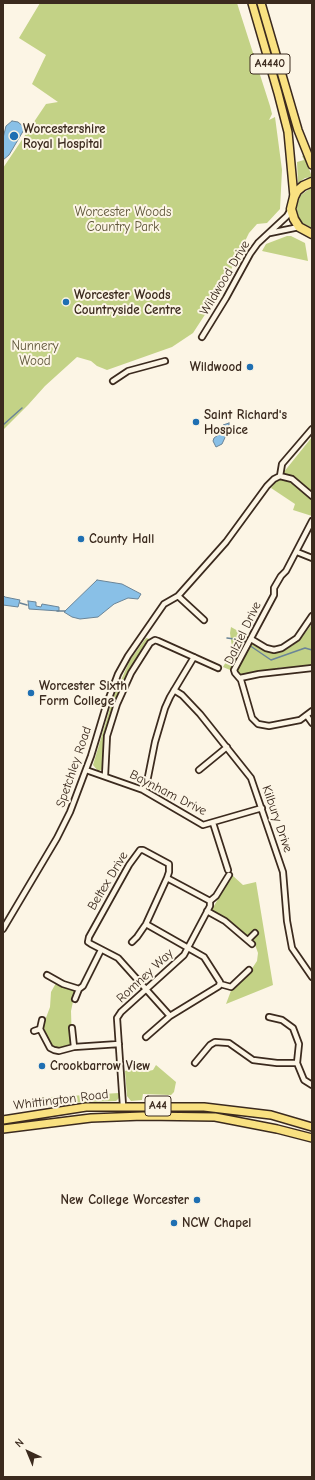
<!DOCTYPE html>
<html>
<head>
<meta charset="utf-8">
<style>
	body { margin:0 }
	#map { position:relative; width:315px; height:1480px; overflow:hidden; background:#fcf5e5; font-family:"Comic Neue",sans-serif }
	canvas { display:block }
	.frame { position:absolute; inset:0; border:4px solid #3b2a1e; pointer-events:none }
	.north { position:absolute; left:8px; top:1432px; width:40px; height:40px; -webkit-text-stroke:3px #fcf5e5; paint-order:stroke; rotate:316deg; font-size:11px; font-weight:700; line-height:16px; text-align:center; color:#3b2a1e }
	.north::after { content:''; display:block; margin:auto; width:14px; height:18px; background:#3b2a1e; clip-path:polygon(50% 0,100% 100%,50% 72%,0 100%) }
</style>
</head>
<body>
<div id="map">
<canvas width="315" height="1480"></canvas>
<div class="frame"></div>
<div class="north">N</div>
</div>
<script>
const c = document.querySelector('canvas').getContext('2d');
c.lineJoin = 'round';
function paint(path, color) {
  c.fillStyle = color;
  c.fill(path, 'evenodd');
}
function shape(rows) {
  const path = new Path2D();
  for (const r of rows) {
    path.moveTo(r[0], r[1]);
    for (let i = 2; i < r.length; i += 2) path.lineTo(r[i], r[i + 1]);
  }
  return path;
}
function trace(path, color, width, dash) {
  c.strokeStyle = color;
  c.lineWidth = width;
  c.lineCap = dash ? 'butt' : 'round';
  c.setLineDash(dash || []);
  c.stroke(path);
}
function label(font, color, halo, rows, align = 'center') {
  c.font = font + ' "Comic Neue",sans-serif';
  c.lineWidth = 4;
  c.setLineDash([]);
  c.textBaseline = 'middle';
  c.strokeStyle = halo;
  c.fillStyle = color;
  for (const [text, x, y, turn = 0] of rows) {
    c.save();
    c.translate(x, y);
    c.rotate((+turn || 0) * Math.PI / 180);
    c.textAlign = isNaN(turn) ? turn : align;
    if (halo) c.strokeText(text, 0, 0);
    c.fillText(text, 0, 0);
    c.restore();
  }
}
paint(shape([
	[40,3,237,3,270,106,272,114,269,120,275,117,282,170,280,209,267,223,257,224,249,233,221,290,193,333,172,347,107,370,97,366,91,361,77,357,45,386,28,405,3,430,3,168,46,104,58,102,32,84,46,55,19,38],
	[304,155,312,177,305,178,298,183,297,162,304,160,302,156],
	[312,187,312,228,302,223,298,217,296,206,301,195],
	[287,236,291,236,305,243,308,261,262,251,266,244],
	[312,437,312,516,293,510,295,504,271,488],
	[312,624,312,665,298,668,284,667,242,675,223,667,230,655,232,647,230,633,231,627,247,636,254,645,274,653,286,650,299,641],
	[146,638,150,639,146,642,125,679,115,703,104,741,104,766,103,769,98,771,93,765,113,698,130,660],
	[232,875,243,885,256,882,273,985,226,1004,232,988,249,973,257,961,258,953,253,939,249,936,246,935,228,920,211,911],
	[56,983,63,987,73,989,75,992,71,1011,72,1045,60,1049,55,1048,51,1045,43,1026,50,1007,51,992],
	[156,1065,176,1082,174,1092,171,1095,143,1094,142,1100,131,1101,127,1096,125,1071,132,1069,144,1072,153,1070],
	[119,1093,119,1098,116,1101,83,1102,36,1108,35,1098]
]), '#c3d286');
const water = shape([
	[12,121,18,122,25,128,9,155,3,160,3,138,6,126,12,121],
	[229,423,229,429,222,444,216,447,213,441,214,438,221,433,223,425,229,423],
	[97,580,122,584,141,594,138,599,128,598,114,604,98,617,80,619,72,617,64,612,97,580],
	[3,595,5,597,20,600,18,607,3,605,3,595],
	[28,601,36,602,36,606,41,607,42,604,59,607,59,611,29,609,28,601]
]);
paint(water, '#89c0e7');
trace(water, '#6a8497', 1);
trace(shape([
	[3,425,22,408],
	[20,603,27,605],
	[57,611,65,611],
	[227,638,242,640,246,643],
	[249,645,271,660,305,648,312,650]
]), '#6a8497', 1.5);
const minor = shape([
	[270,233,299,227],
	[202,337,226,298,250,254,258,243,287,216,291,209],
	[113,381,128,371,165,361],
	[280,476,292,479,312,496],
	[312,521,286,571,281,576,274,588,274,595,234,670,235,673,241,680,252,718,258,724,269,726,300,720,312,711],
	[297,552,312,558],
	[178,596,204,620],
	[251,639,266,648,274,650,282,648,297,638,312,616],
	[240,678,259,674,312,668],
	[174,690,182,695,200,714,251,778,283,872,287,921,292,948,312,977],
	[307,716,312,723],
	[86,770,143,790,203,825,262,808],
	[199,770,227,747],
	[105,776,107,736,117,704,131,673,150,643,155,640,158,641,218,668],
	[143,790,148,777,155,742,165,708,170,697,194,657],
	[213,823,228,870],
	[207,911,225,921,252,944],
	[146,924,204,957,220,982,219,986,170,1016,118,958,91,944,88,942,89,937,129,865,140,850,143,850,169,864,169,872,167,878,210,901],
	[3,929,57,838,70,812,91,756,106,706,118,674,128,656,164,604,178,596,226,542,267,486,274,479,280,476,282,464,312,429],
	[248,940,255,933],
	[132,942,137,937,146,924,167,878],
	[47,975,63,984,79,989,83,986,101,950],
	[220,984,231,987,249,970],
	[75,999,79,989],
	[269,1017,282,1020,293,1028,299,1044,297,1063],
	[42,1020,40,1029,50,1048,54,1050,59,1051,74,1047,119,1044],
	[72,1028,74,1047],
	[34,1031,40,1029],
	[146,1037,170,1016],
	[195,1063,210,1045,215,1042,229,1043,253,1060,277,1063,297,1063,304,1080,312,1085],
	[123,1106,117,1018,121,1012,184,955,210,906,210,901,216,896,229,875]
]);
const primary = shape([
	[252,3,278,93,288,132,294,197],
	[261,3,298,130,312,165],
	[3,1120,86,1107,204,1107,271,1115,312,1127],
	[3,1129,91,1118,143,1116,215,1117,277,1129,312,1138]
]);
const trunk = shape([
	[312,182,303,186,297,191,294,197,291,209,294,219,299,227,312,234]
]);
trace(minor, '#3b2a1e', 8);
trace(primary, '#3b2a1e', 10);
trace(trunk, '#3b2a1e', 11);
trace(minor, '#fcf5e5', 4.5);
trace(primary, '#f9e181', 7);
trace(trunk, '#f9e181', 8);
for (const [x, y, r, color] of [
	[14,136,5,"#1f6fb2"],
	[66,302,4,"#1f6fb2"],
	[250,367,4,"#1f6fb2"],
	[196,422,4,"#1f6fb2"],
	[81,539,4,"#1f6fb2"],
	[31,693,4,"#1f6fb2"],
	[42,1066,4,"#1f6fb2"],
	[197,1200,4,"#1f6fb2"],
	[174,1223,4,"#1f6fb2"]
]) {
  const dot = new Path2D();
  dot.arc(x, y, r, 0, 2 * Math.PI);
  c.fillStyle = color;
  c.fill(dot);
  trace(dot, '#fcf5e5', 1.5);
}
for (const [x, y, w] of [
	[270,64,40],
	[158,1106,26]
]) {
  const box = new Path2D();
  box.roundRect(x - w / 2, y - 10, w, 20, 3);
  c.fillStyle = '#fcf5e5';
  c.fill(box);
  trace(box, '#3b2a1e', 1);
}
label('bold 12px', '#3b2a1e', null, [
	["A4440",270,64],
	["A44",158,1106]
]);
label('bold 13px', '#3b2a1e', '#fcf5e5', [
	["Worcestershire",23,129],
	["Royal Hospital",23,144],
	["Worcester Woods",74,295],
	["Countryside Centre",74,310],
	["Wildwood",242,367,"right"],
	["Saint Richard's",204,415],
	["Hospice",204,430],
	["County Hall",89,539],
	["Worcester Sixth",39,686],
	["Form College",39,701],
	["Crookbarrow View",50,1066],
	["New College Worcester",189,1200,"right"],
	["NCW Chapel",182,1223]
], 'left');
label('13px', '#5d5438', '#fcf5e5', [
	["Worcester Woods",123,212],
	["Country Park",123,227],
	["Nunnery",35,346],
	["Wood",35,361]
]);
label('13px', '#3b2a1e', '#fcf5e5', [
	["Wildwood Drive",225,278,-59],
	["Dalziel Drive",243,633,-64],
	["Spetchley Road",74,767,-71],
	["Baynham Drive",168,793,27],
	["Kilbury Drive",277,819,71],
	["Beltex Drive",108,881,-59],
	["Romney Way",145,976,-43],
	["Whittington Road",61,1100,-7]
]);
</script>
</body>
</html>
